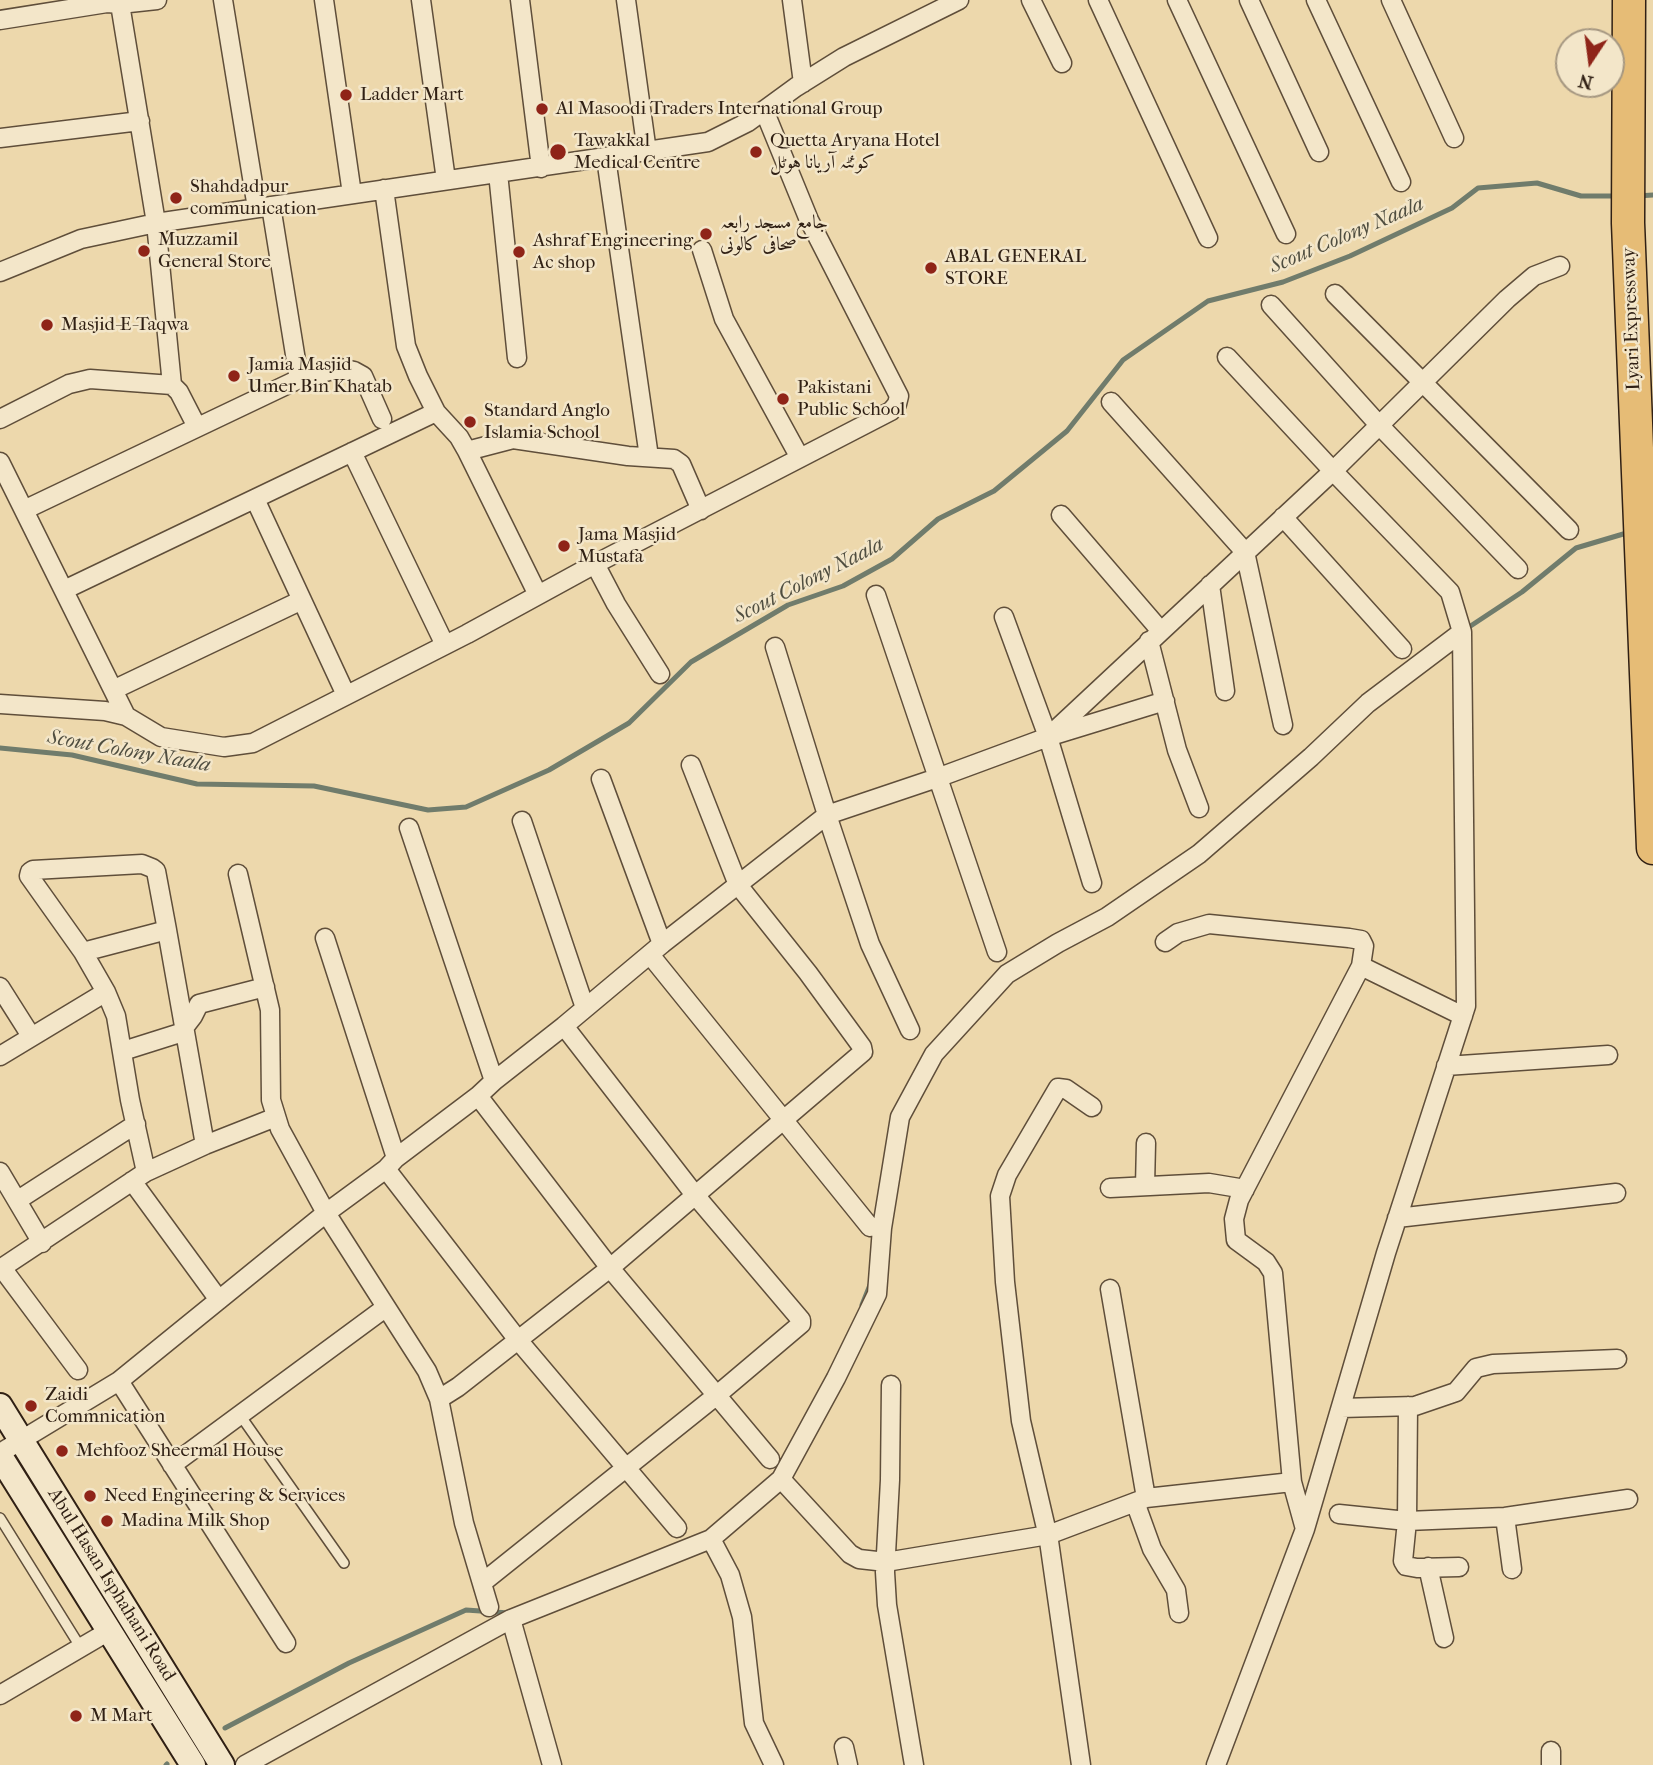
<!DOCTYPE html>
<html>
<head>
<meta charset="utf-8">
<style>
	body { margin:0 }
	#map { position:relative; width:1653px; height:1765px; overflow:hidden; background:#edd8ac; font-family:"IM FELL French Canon",serif }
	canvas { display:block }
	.north { position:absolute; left:1555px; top:28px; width:70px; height:70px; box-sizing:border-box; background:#f3e6c9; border:2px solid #a59781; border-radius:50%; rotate:193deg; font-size:19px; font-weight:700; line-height:28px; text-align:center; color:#302014 }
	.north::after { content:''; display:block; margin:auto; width:24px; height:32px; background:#8f2418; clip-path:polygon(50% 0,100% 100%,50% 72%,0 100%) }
</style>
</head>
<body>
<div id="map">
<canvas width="1653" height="1765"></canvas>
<div class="north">N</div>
</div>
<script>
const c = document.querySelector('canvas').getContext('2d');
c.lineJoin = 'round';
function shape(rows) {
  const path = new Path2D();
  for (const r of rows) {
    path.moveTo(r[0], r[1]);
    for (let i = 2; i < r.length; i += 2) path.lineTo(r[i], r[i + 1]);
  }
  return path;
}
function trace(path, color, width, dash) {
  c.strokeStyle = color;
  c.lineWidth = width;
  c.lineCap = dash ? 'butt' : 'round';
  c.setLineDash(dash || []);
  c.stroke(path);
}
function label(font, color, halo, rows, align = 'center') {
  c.font = font + ' "IM FELL French Canon",Amiri,serif';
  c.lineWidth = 5;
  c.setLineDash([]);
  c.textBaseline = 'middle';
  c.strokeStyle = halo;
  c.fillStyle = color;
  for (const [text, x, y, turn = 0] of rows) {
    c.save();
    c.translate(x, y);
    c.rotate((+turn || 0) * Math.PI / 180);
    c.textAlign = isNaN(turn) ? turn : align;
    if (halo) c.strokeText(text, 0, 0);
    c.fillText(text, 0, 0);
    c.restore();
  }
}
trace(shape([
	[1637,196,1653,195],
	[1466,629,1522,592,1576,548,1630,532],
	[0,748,72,755,197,784,314,786,428,810,466,807,549,770,629,723,691,662,788,605,843,586,892,559,938,519,994,491,1067,431,1123,360,1208,301,1283,282,1350,256,1452,208,1478,188,1537,183,1581,196,1617,196],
	[862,1305,870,1285],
	[225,1728,349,1663,466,1610,509,1613],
	[166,1765,167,1764]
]), '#707c6c', 5);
const lane = shape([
	[240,1415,344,1563],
	[0,1518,81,1648]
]);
const street = shape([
	[223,0,257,208],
	[324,0,352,194],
	[421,0,446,180],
	[520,0,541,168],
	[626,0,647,152],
	[792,0,803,83],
	[1031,0,1062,63],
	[1098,0,1208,238],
	[1177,0,1286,234],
	[1249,0,1319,152],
	[1316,0,1401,182],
	[1391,0,1454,138],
	[120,4,157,0],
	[0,20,107,3,120,4,156,223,172,385],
	[0,138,140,121],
	[606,158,649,457],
	[498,173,517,358],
	[384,189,406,346,418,376,436,412,459,437,467,451,538,595],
	[271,206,299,379],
	[702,250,724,319,800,458],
	[0,272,81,239,156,223,708,142,748,122,796,87,844,57,959,0],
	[1335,294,1569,530],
	[1271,305,1379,425,1518,569],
	[1111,402,1245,552,1283,725],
	[0,419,69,384,90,379,172,385,179,392,197,427],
	[467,451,513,439,628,456,674,459,681,464,701,510],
	[352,452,445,645],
	[0,462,126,716],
	[255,499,346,695],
	[24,510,299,379,340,368,354,371,363,376,382,419],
	[1061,515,1160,630],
	[1283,517,1402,649],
	[595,564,616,604,660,674],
	[1210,585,1225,691],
	[64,590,436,412],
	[876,595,997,952],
	[1004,617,1048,737,1092,883],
	[1149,641,1177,750,1199,808],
	[775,647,827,815,870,944,910,1030],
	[113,690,302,600],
	[0,704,105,711,126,716,161,737,224,747,253,743,467,634,595,564,891,411,897,404,899,396,809,220,764,110],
	[1051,736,1165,701],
	[601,779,662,944],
	[522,821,585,1008],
	[409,828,494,1081],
	[238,874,270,1010,271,1100,280,1129,326,1213,427,1371,439,1399,464,1523,489,1607],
	[325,938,396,1158],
	[1165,942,1178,933,1209,924,1349,938,1361,940,1364,946,1361,966,1239,1200,1234,1219,1236,1240,1266,1262,1273,1273,1292,1482,1305,1529],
	[83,952,167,930,205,1145,146,1172],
	[651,956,870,1227],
	[1361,966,1463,1016],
	[0,987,31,1036],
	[123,1051,180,1033,193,1016,199,1004,265,987],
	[0,1056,106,992],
	[1446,1066,1608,1055],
	[478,1096,610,1268,770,1459],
	[205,1145,276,1117],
	[386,1169,518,1340,677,1528],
	[0,1172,42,1243],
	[132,1181,219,1300],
	[1145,1186,1146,1143],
	[1110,1188,1209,1183,1245,1189],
	[18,1200,136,1124],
	[1397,1218,1616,1193],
	[2,1268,78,1370],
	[0,1269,146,1172,130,1100,116,1016,106,992,83,952,29,876,30,872,33,870,142,864,152,868,156,871,167,930],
	[1110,1289,1146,1498],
	[119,1381,286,1643],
	[891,1385,890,1480,885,1572,887,1605,914,1765],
	[439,1399,458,1387,610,1268,863,1052,862,1047,808,973,738,885,691,765],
	[1408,1406,1407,1521,1403,1561,1406,1566,1417,1568,1459,1567],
	[1341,1408,1415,1406,1456,1392,1476,1368,1493,1364,1617,1359],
	[0,1453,119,1381,326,1213,386,1169,396,1158,478,1096,494,1081,564,1026,662,944,827,815,937,778,1048,737,1333,471,1507,299,1534,276,1560,266],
	[172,1465,385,1308],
	[781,1479,850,1554,859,1559,886,1562,1048,1535,1146,1498,1292,1482],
	[1135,1502,1152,1549,1176,1590,1179,1613],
	[1339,1514,1407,1521,1505,1517,1628,1499],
	[1505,1517,1512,1569],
	[711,1539,730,1575,742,1617,754,1723,774,1765],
	[1428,1567,1444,1638],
	[482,1583,717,1395,801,1324,801,1320,695,1195,564,1026],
	[511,1619,552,1765],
	[0,1695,109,1631],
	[844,1747,848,1765],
	[1551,1751,1551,1765],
	[245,1765,511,1619,711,1539,781,1479,836,1378,877,1294,882,1228,900,1117,934,1054,1007,974,1058,943,1107,917,1199,854,1311,757,1368,703,1462,632],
	[1081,1765,1049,1541,1021,1421,1005,1282,1000,1196,1007,1175,1058,1088,1066,1089,1092,1107],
	[1216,1765,1305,1529,1386,1253,1466,1006,1462,632,1450,592,1333,471,1227,357]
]);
const secondary = shape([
	[0,1406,222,1765],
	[0,1456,193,1765]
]);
const highway = shape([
	[1629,0,1628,223,1653,848]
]);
trace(lane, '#5f4e3a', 12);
trace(street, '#5f4e3a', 21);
trace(secondary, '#302014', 28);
trace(highway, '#302014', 35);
trace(lane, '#f3e6c9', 9);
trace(street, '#f3e6c9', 18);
trace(secondary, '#f3e6c9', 24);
trace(highway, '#e6bc76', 32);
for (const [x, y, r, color] of [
	[346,95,7,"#8f2418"],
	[542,109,7,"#8f2418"],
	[558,152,9,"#8f2418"],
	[756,152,7,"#8f2418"],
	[176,198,7,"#8f2418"],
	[706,234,7,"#8f2418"],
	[144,251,7,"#8f2418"],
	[519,252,7,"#8f2418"],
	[931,268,7,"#8f2418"],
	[47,325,7,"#8f2418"],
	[234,376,7,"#8f2418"],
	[783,399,7,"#8f2418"],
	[470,422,7,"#8f2418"],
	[564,546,7,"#8f2418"],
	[31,1406,7,"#8f2418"],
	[62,1451,7,"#8f2418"],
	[90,1496,7,"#8f2418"],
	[107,1521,7,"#8f2418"],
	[76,1716,7,"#8f2418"]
]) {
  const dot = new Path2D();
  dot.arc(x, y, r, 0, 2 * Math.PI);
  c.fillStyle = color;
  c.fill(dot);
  trace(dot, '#f3e6c9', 2.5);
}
label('19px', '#302014', '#f3e6c9', [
	["Ladder Mart",360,95],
	["Al Masoodi Traders International Group",556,109],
	["Tawakkal",574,141],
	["Medical Centre",574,163],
	["Quetta Aryana Hotel",770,141],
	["کوئٹہ آریانا ہوٹل",770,163],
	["Shahdadpur",190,187],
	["communication",190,209],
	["جامع مسجد رابعہ",720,223],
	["صحافی کالونی",720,245],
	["Muzzamil",158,240],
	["General Store",158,262],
	["Ashraf Engineering",533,241],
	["Ac shop",533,263],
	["ABAL GENERAL",945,257],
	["STORE",945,279],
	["Masjid-E-Taqwa",61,325],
	["Jamia Masjid",248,365],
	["Umer Bin Khatab",248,387],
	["Pakistani",797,388],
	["Public School",797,410],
	["Standard Anglo",484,411],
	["Islamia School",484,433],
	["Jama Masjid",578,535],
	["Mustafa",578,557],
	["Zaidi",45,1395],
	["Commnication",45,1417],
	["Mehfooz Sheermal House",76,1451],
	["Need Engineering & Services",104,1496],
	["Madina Milk Shop",121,1521],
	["M Mart",90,1716]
], 'left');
label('19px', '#302014', '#f3e6c9', [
	["Lyari Expressway",1632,319,-92],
	["Abul Hasan Isphahani Road",111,1585,58]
]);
label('italic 21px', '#504e40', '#f3e6c9', [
	["Scout Colony Naala",1347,236,-23],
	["Scout Colony Naala",809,581,-27],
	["Scout Colony Naala",129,752,10]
]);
</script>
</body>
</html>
